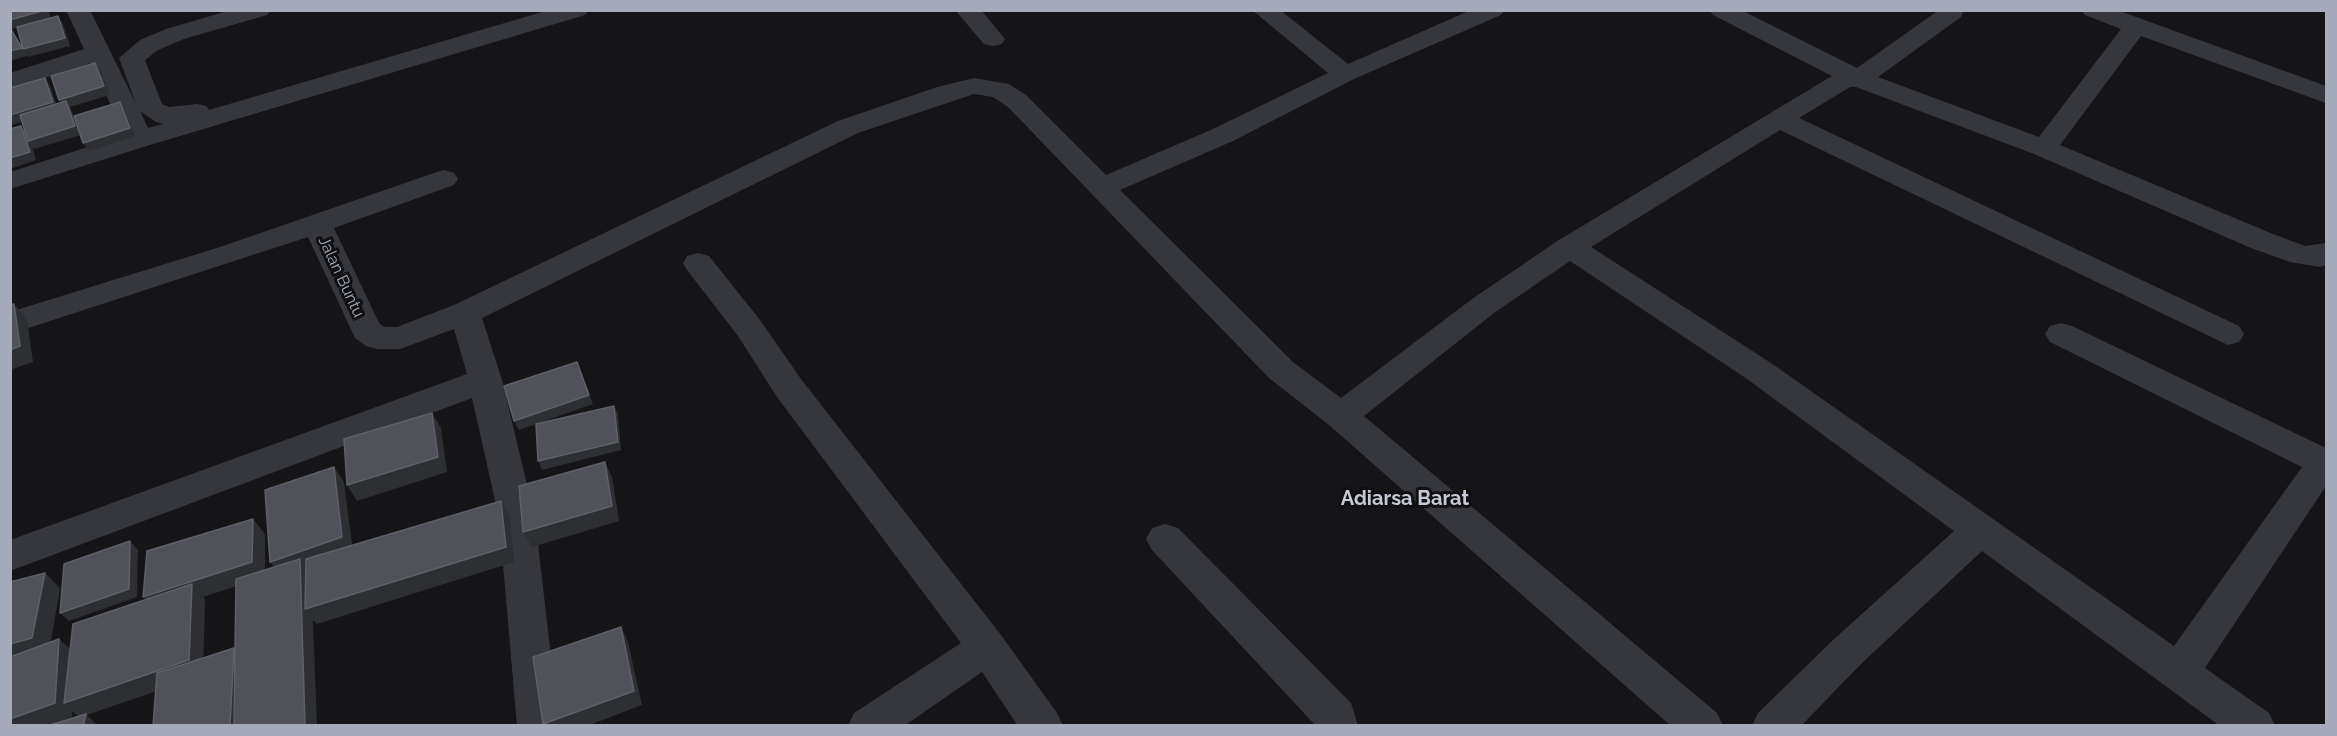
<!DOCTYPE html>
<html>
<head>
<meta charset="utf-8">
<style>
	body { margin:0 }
	#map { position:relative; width:2337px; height:736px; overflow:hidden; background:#151517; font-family:Raleway,sans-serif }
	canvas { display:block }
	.frame { position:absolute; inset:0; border:12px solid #a6abb9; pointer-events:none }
</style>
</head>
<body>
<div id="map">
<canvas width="2337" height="736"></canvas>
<div class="frame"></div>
</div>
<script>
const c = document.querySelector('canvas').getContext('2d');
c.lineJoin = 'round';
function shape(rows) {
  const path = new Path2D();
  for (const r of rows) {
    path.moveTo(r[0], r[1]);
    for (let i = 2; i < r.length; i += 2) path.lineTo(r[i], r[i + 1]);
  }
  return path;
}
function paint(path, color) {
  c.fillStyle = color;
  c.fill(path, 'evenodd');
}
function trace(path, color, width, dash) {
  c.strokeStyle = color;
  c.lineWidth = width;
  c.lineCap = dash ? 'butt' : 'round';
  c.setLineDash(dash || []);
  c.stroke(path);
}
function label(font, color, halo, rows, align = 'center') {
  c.font = font + ' Raleway,sans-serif';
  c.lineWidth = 6;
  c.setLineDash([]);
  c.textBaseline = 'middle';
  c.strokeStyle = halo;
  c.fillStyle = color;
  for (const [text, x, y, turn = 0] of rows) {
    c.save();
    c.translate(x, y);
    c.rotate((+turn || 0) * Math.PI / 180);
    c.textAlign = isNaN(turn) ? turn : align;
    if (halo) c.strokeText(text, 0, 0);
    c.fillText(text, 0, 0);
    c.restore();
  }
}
paint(shape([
	[66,10,90,10,136,104,119,58,140,40,166,29,231,10,271,10,267,15,184,39,158,50,145,60,162,104,169,107,197,104,206,106,209,110,549,10,589,10,585,15,150,145,10,189,10,172,125,135,91,63,10,89,10,73,84,49,66,10],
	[140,111,156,122,163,124,148,128,140,111],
	[955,10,981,10,1005,39,1002,44,993,46,984,44,955,10],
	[1252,10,1280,10,1348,64,1471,10,1505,10,1501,15,1354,79,1233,141,1120,190,1293,362,1341,398,1472,299,1559,240,1832,76,1713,15,1709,10,1741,10,1857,68,1939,10,1964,10,1961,17,1878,77,2039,137,2121,29,2085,15,2081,10,2117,10,2326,86,2326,103,2141,36,2060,145,2273,234,2305,246,2326,243,2326,265,2320,267,2290,262,2251,248,2034,154,1856,87,1850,87,1799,118,2239,326,2244,334,2239,342,2228,345,1780,130,1591,247,1771,363,2174,646,2302,467,2050,342,2045,334,2050,326,2061,323,2072,326,2326,448,2326,486,2205,668,2269,713,2275,726,2220,726,1982,551,1861,664,1801,726,1752,726,1758,713,1833,640,1954,531,1747,379,1570,261,1494,313,1364,416,1717,713,1723,726,1671,726,1329,425,1269,378,1008,107,993,97,974,94,858,133,482,318,502,380,535,518,559,726,517,726,499,518,472,398,10,571,10,540,467,374,454,329,400,349,377,349,366,346,355,338,308,237,10,334,10,312,220,247,434,173,444,170,454,173,458,179,454,185,334,228,379,323,384,327,397,327,454,305,838,121,937,87,974,78,1009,84,1026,95,1106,175,1213,129,1328,73,1252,10],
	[698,253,709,256,760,320,801,379,1001,635,1057,713,1063,726,1018,726,982,672,904,726,848,726,854,713,961,643,777,397,738,336,687,270,683,263,687,256,698,253],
	[1165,524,1178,528,1351,703,1358,726,1316,726,1152,550,1146,539,1152,528,1165,524]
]), '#36373d');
paint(shape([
	[45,10,48,10,51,18,12,29,23,49,58,16,63,24,70,46,28,57,26,54,27,56,10,61,10,20],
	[95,63,101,71,110,95,70,107,81,135,34,149,32,146,36,160,10,169,10,158,21,126,28,134,65,108,59,100],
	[45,78,50,86,58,110,12,125,10,122,10,115],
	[120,102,125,111,135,136,89,151,83,143],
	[14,304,27,320,33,362,10,370,10,350],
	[577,362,593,404,519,430,514,421],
	[614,406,618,414,621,450,542,470,538,461],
	[432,413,441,428,447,472,357,501,347,485],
	[605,462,612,477,619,521,532,547,523,532],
	[334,467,344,482,353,552,501,501,510,516,514,562,317,624,313,620,317,726,305,726,282,578,270,562],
	[253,519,265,534,265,577,203,597,205,599,203,675,87,715,98,726,83,726,80,718,72,711,72,717,50,726,10,726,10,719,59,639,75,654,158,612,143,597],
	[130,541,138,550,137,597,69,621,60,613],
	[45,573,60,588,49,653,10,664,10,644],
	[621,627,628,642,642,705,587,726,544,726,543,724],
	[234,648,247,663,245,726,230,726]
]), '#2e2f33');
const building = shape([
	[10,10,45,10,10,20,10,10],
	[58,16,65,38,23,49,17,27,58,16],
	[10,28,22,48,10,51,10,28],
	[95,63,104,86,59,100,51,76,95,63],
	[45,78,53,102,10,115,10,88,45,78],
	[66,101,75,126,28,141,20,115,66,101],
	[120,102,130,128,83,143,74,116,120,102],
	[21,126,30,152,10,158,10,129,21,126],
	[14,304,20,346,10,350,10,305,14,304],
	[577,362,589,395,514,421,504,386,577,362],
	[614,406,618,442,538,461,536,424,614,406],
	[432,413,438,457,347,485,344,439,432,413],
	[605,462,612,506,523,532,519,486,605,462],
	[334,467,342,537,270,562,265,490,334,467],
	[501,501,506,547,305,609,306,559,501,501],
	[253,519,252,562,143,597,147,551,253,519],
	[130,541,129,589,60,613,64,564,130,541],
	[300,559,305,726,234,726,236,579,300,559],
	[45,573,32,638,10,644,10,582,45,573],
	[192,584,189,660,64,703,73,624,192,584],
	[621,627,634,691,543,724,533,657,621,627],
	[59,639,55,703,10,719,10,657,59,639],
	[234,648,230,726,153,726,157,673,234,648],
	[86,714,83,726,47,726,86,714]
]);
paint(building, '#515259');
trace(building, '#5e6068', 1.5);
label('16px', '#a6abb9', '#101012', [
	["Jalan Buntu",341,277,65]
]);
label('bold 20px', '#c7cad4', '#101012', [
	["Adiarsa Barat",1405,499]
]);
</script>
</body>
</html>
